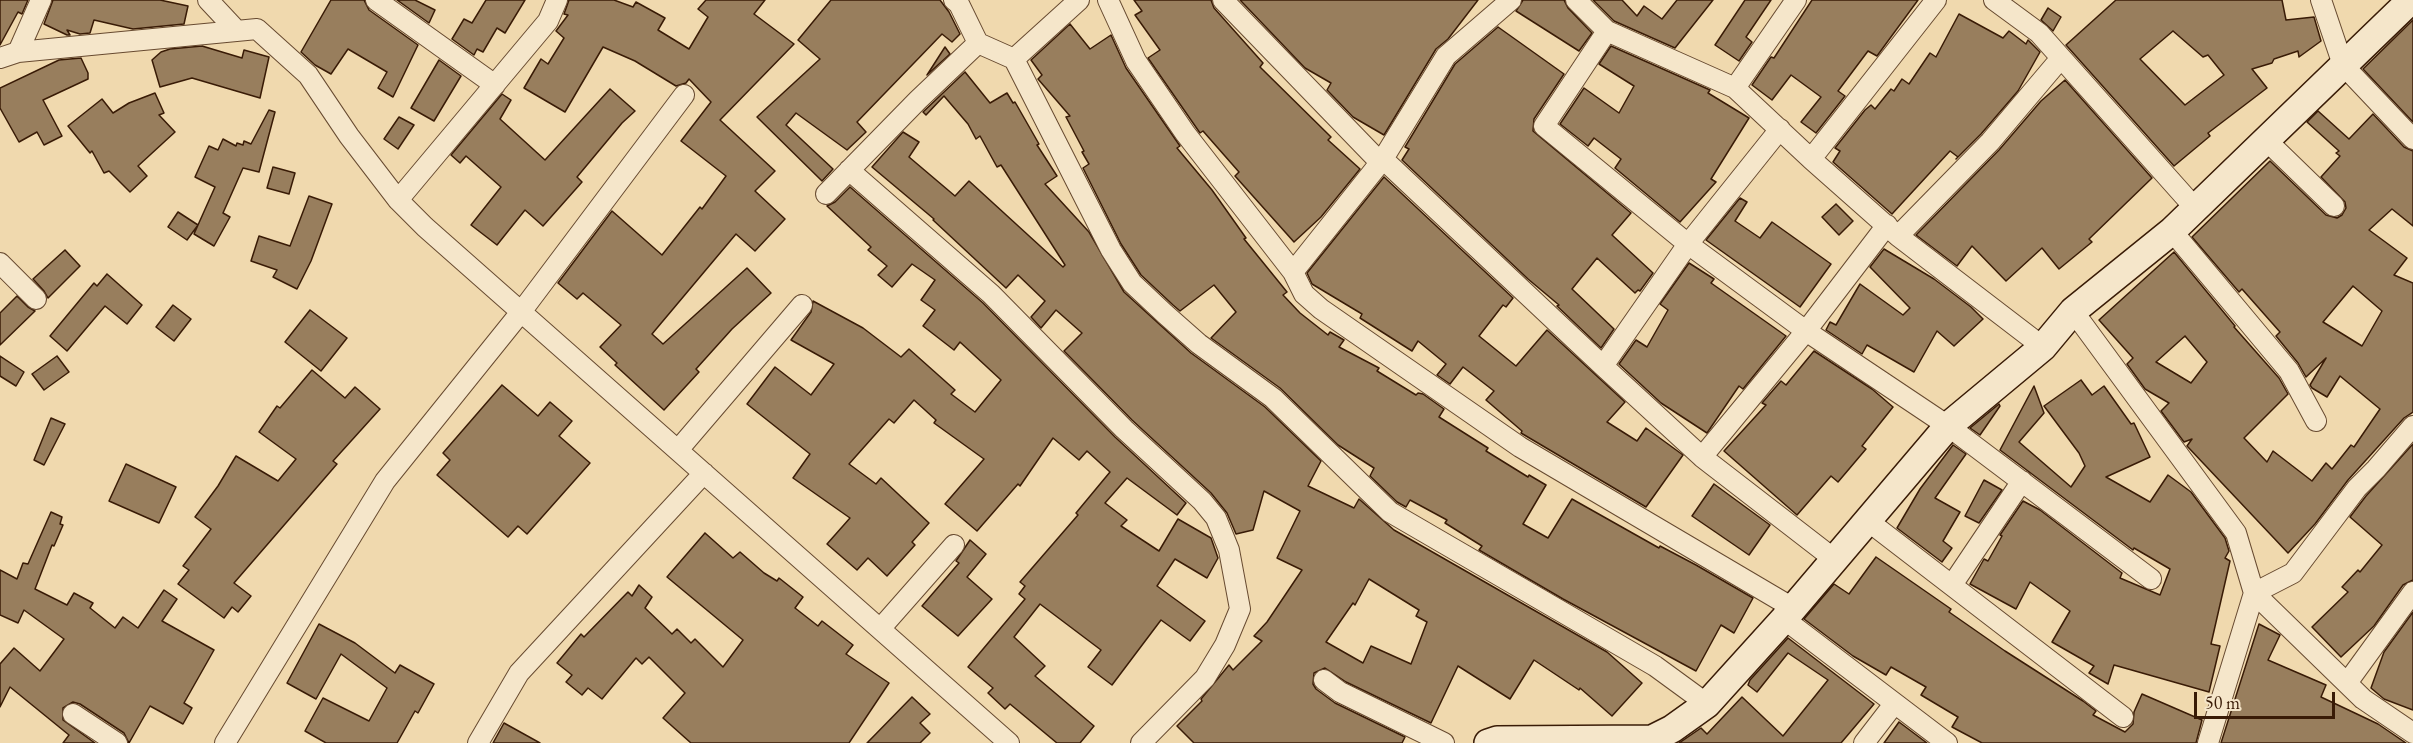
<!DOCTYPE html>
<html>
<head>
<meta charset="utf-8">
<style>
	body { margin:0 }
	#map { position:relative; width:2413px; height:743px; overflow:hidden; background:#f0d9ae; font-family:"EB Garamond",serif }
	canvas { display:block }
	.scale { position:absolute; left:2194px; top:692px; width:141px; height:27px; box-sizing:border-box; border:3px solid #391b06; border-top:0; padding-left:8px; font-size:18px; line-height:21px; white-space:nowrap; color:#391b06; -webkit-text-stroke:4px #f5e6ca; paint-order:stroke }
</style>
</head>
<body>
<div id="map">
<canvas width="2413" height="743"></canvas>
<div class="scale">50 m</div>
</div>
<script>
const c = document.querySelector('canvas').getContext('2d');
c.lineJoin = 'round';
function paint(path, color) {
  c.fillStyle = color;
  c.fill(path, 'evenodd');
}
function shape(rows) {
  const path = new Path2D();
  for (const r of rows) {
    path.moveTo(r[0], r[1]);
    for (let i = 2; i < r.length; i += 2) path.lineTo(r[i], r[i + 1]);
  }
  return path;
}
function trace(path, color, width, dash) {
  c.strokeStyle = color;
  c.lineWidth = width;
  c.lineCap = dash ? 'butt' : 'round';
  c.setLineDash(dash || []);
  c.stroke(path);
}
const building = shape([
	[0,0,28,0,22,14,18,12,0,45,0,0],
	[53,0,160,0,188,6,184,24,133,29,94,20,90,33,80,34,67,30,70,35,67,35,44,24,53,0],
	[331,0,364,0,369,10,418,45,393,97,378,88,387,72,348,49,331,74,315,65,301,52,331,0],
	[397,0,415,0,435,10,429,23,397,0],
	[486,0,525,0,505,33,497,28,483,52,477,49,474,55,452,39,464,19,472,23,486,0],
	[569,0,614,0,633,7,636,2,665,18,658,30,689,49,708,17,698,9,706,0,765,0,754,14,794,44,720,120,775,171,755,191,785,219,755,251,736,234,652,334,663,344,747,268,771,293,732,329,696,369,699,372,664,410,615,365,617,363,600,347,621,325,583,293,577,299,558,283,612,211,662,255,700,207,702,209,726,176,681,141,711,102,689,79,686,83,676,86,635,61,603,47,565,112,524,88,541,59,548,64,564,38,556,31,568,15,564,14,569,0],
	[831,0,940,0,949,12,960,34,952,42,942,34,857,122,866,132,847,150,796,113,786,125,833,169,822,181,757,117,820,59,798,40,831,0],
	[1134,0,1211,0,1214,8,1263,63,1260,67,1331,137,1328,140,1360,169,1321,217,1294,242,1235,176,1239,172,1203,131,1200,133,1148,58,1160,50,1135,15,1142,11,1134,0],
	[1240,0,1478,0,1448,39,1436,49,1384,135,1353,117,1327,90,1331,83,1305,68,1240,0],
	[1523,0,1564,0,1568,8,1592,33,1579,51,1516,11,1523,0],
	[1593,0,1622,0,1637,16,1644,6,1662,19,1677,0,1713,0,1675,48,1614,21,1593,0],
	[1745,0,1771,0,1746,37,1752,42,1739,61,1715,45,1745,0],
	[1812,0,1918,0,1877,56,1868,51,1838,91,1845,96,1816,133,1801,122,1821,97,1791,75,1772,100,1752,85,1771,57,1774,58,1812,0],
	[2116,0,2282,0,2286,20,2314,17,2321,41,2299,57,2298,51,2274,59,2272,63,2252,69,2267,88,2208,133,2210,136,2174,166,2066,45,2116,0],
	[2173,31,2203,57,2208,55,2224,75,2185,105,2140,59,2173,31],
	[2048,8,2061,17,2053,31,2041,20,2048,8],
	[1959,14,2003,38,2009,31,2026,44,2028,40,2040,52,2018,91,1981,134,1956,159,1958,157,1950,151,1892,214,1833,162,1840,151,1835,148,1865,110,1871,105,1875,109,1891,89,1894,91,1902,79,1909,84,1930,53,1936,57,1959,14],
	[2413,20,2413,122,2363,69,2413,20],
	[1070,24,1090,49,1111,35,1126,68,1180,146,1177,148,1212,190,1246,238,1244,239,1287,292,1283,295,1300,313,1328,335,1330,332,1344,340,1339,347,1379,368,1377,371,1416,395,1418,393,1423,394,1444,409,1439,417,1488,448,1486,451,1528,477,1529,475,1546,485,1523,524,1548,538,1572,499,1659,548,1660,546,1696,565,1753,598,1734,633,1721,625,1696,671,1563,599,1479,550,1482,546,1445,523,1447,520,1410,500,1406,507,1397,502,1370,476,1374,468,1338,445,1280,388,1211,338,1236,312,1214,285,1180,311,1173,305,1141,275,1121,244,1083,168,1089,164,1082,152,1084,151,1066,117,1070,116,1038,79,1042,75,1031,60,1070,24],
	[1498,27,1564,74,1534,119,1533,131,1631,213,1612,235,1653,273,1640,291,1638,290,1635,293,1597,258,1572,289,1614,329,1601,348,1557,306,1559,305,1528,279,1402,160,1409,149,1405,147,1455,64,1498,27],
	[202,46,242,58,244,50,269,57,260,98,192,78,160,87,152,60,161,52,170,49,202,46],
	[1611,46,1710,90,1708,93,1749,118,1711,179,1716,182,1680,222,1615,168,1621,159,1594,138,1588,146,1560,124,1584,88,1619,113,1634,86,1599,64,1611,46],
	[945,47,950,54,927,75,945,47],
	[81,58,88,73,88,79,43,100,62,136,44,145,37,132,19,142,0,108,0,88,59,60,81,58],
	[439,60,461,76,434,121,411,108,439,60],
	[965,72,990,103,1007,93,1013,103,1015,102,1039,144,1037,145,1057,176,1045,184,1089,232,1124,292,1191,353,1265,407,1321,461,1308,486,1354,508,1359,499,1394,530,1607,652,1642,683,1612,716,1580,688,1579,690,1534,660,1510,699,1458,666,1431,723,1346,682,1325,668,1314,673,1313,684,1316,689,1335,703,1405,737,1402,743,1194,743,1177,726,1202,701,1201,699,1229,665,1233,670,1262,641,1254,636,1267,622,1302,570,1277,558,1300,511,1264,491,1253,530,1236,534,1227,513,1211,493,1132,420,1064,351,1082,333,1056,310,1041,328,1031,317,1045,301,1018,275,1006,288,933,220,934,219,872,167,903,132,919,142,909,157,955,196,969,181,1063,267,1065,265,1001,165,997,167,980,136,976,139,968,124,944,96,926,115,923,112,965,72],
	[1369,579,1419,610,1416,616,1427,622,1411,664,1371,646,1363,663,1326,642,1353,603,1355,605,1369,579],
	[2065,80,2152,178,2089,239,2092,242,2059,269,2042,248,2006,281,1972,246,1957,266,1916,235,1999,150,2041,101,2065,80],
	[610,89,635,111,622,123,577,177,582,182,543,226,525,210,497,245,471,225,501,187,466,156,460,163,451,155,502,94,511,100,500,119,545,160,610,89],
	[155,93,164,113,159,115,175,132,138,166,147,176,130,192,109,171,104,173,92,151,90,153,68,126,102,99,113,113,129,103,155,93],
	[269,110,275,112,259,172,243,168,223,213,230,217,214,246,194,234,198,225,187,240,168,227,178,212,198,225,215,187,195,177,209,146,218,150,223,139,236,146,237,143,243,145,244,141,251,144,269,110],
	[2318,111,2349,139,2373,114,2404,147,2413,151,2413,226,2392,209,2369,230,2407,258,2394,275,2413,283,2413,412,2404,418,2348,480,2315,524,2288,553,2187,446,2192,439,2184,442,2161,411,2169,403,2145,389,2127,364,2133,358,2099,320,2174,252,2235,326,2234,327,2279,378,2288,394,2244,438,2267,462,2273,451,2312,481,2326,463,2332,469,2351,445,2354,447,2380,409,2340,376,2327,397,2312,388,2310,385,2326,358,2306,377,2298,363,2276,336,2280,332,2242,289,2239,292,2192,237,2270,161,2326,215,2337,218,2342,215,2346,208,2345,202,2321,177,2340,156,2336,153,2339,151,2307,122,2318,111],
	[2353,286,2382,311,2362,346,2323,322,2353,286],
	[2185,336,2207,362,2191,383,2156,362,2185,336],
	[399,117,414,125,398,149,384,139,399,117],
	[273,167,295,173,289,194,267,188,273,167],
	[1384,177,1513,298,1506,307,1503,305,1479,336,1516,366,1547,330,1625,402,1607,422,1637,441,1646,428,1683,455,1646,507,1521,433,1522,431,1486,400,1494,391,1463,367,1450,384,1437,375,1446,364,1418,341,1412,351,1360,318,1362,314,1312,284,1307,273,1384,177],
	[850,187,983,303,1115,437,1186,503,1177,515,1127,478,1105,503,1127,520,1121,526,1159,551,1178,519,1211,538,1218,558,1207,578,1175,559,1157,586,1205,621,1190,641,1161,620,1112,685,1088,667,1101,650,1040,604,1014,637,1045,666,1035,676,1094,726,1080,743,1057,743,1010,704,1005,709,988,693,993,688,968,667,1025,599,1019,594,1025,586,1020,582,1078,515,1076,513,1110,472,1087,451,1079,460,1053,438,1020,486,1018,484,977,531,945,504,984,459,934,423,936,420,914,400,894,423,889,419,849,464,876,484,881,478,929,523,912,542,915,545,887,576,868,558,857,570,827,544,850,518,793,478,810,454,747,404,775,367,811,395,834,364,791,340,811,312,813,301,863,328,901,357,909,349,955,390,951,394,975,412,1001,380,960,342,954,350,923,326,935,310,921,300,935,280,912,264,892,287,878,275,887,266,868,250,871,247,827,206,835,202,850,187],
	[309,196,332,204,311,261,297,289,273,277,277,270,251,261,259,236,290,246,309,196],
	[1740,198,1747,202,1735,221,1760,238,1772,222,1831,264,1800,307,1706,240,1740,198],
	[1836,204,1853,221,1839,235,1822,217,1836,204],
	[1884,249,1934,279,1971,307,1983,319,1954,346,1937,331,1914,372,1867,345,1862,354,1826,330,1830,322,1836,325,1860,284,1903,315,1910,308,1870,267,1884,249],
	[65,250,80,266,48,298,44,291,33,279,65,250],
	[1689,263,1714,279,1711,283,1786,336,1743,389,1739,386,1707,433,1661,403,1619,364,1636,340,1647,347,1668,310,1660,304,1689,263],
	[107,274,142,305,127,324,105,306,67,351,50,336,94,283,97,286,107,274],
	[17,296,28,307,35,311,0,345,0,313,17,296],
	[173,305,191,319,174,341,156,327,173,305],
	[310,310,347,338,321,371,285,342,310,310],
	[1814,351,1872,389,1893,407,1862,446,1866,449,1838,482,1831,476,1797,515,1724,451,1766,405,1762,403,1781,381,1786,385,1814,351],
	[0,356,24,372,16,386,0,376,0,356],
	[57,356,69,372,44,390,32,374,57,356],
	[312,370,345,398,355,387,380,409,333,461,337,464,234,583,251,596,238,612,232,607,224,618,178,584,189,570,183,566,211,529,195,517,218,486,236,456,278,481,296,459,259,432,277,406,280,408,312,370],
	[2081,380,2092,395,2104,386,2131,424,2134,423,2150,457,2106,477,2150,502,2168,475,2191,492,2225,538,2229,551,2225,558,2230,561,2211,644,2220,646,2209,692,2114,665,2108,684,2089,673,2094,666,2052,642,2070,611,2030,582,2016,609,1970,584,1984,559,1988,561,2002,536,2000,535,2023,501,2040,510,2122,573,2120,578,2160,595,2170,569,2134,548,2133,550,2000,450,2034,386,2044,413,2019,442,2071,487,2085,466,2079,453,2044,406,2081,380],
	[502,385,538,416,550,402,572,421,559,436,590,463,527,534,518,526,508,537,437,475,450,460,443,453,502,385],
	[1999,404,2000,406,1980,435,1970,428,1999,404],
	[51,418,65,424,44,465,34,460,51,418],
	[2413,444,2413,580,2403,585,2374,626,2341,657,2312,627,2348,592,2342,587,2358,570,2360,572,2382,545,2350,517,2366,496,2413,444],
	[1953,445,1966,454,1935,498,1960,512,1943,541,1952,548,1942,562,1897,528,1920,489,1953,445],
	[126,464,176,487,159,523,109,501,126,464],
	[1984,480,2002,490,1979,523,1965,516,1984,480],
	[1714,484,1770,525,1749,555,1692,516,1714,484],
	[51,512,62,517,60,524,63,525,54,546,52,545,35,589,67,605,74,593,93,603,90,608,115,628,123,617,138,628,164,590,177,599,162,621,214,650,184,703,192,708,183,724,150,706,129,743,124,733,80,704,73,702,63,708,63,720,95,743,63,743,69,735,10,687,0,707,0,664,14,648,40,671,64,639,24,610,18,623,0,615,0,570,17,579,23,563,28,564,51,512],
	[705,533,733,558,740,552,764,573,777,581,779,578,803,597,795,608,818,626,822,621,853,645,846,654,889,683,849,743,691,743,663,718,685,693,649,657,642,664,636,658,602,699,588,688,582,695,566,682,572,675,557,663,581,634,584,637,628,592,632,596,639,585,652,597,645,608,672,634,677,629,691,643,695,639,723,667,743,640,667,577,705,533],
	[970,540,986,554,967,577,992,599,958,636,922,606,959,563,956,561,970,540],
	[1876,557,1951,609,1949,612,2005,651,2083,701,2096,711,2093,715,2125,732,2133,724,2134,712,2142,694,2202,720,2196,743,1982,743,1952,727,1958,717,1921,695,1926,687,1891,667,1886,675,1853,656,1804,619,1834,584,1849,594,1876,557],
	[2413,612,2413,710,2384,699,2371,688,2384,652,2413,612],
	[319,624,355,643,395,673,400,665,434,684,418,713,415,711,397,743,326,743,305,731,323,698,369,721,387,688,341,654,316,699,287,683,319,624],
	[2259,624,2280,635,2268,660,2326,685,2321,697,2378,724,2406,743,2221,743,2259,624],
	[1788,638,1874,704,1841,743,1679,743,1701,728,1707,734,1742,697,1783,736,1828,680,1788,653,1757,692,1748,685,1750,680,1788,638],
	[912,697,930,714,920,723,930,733,920,743,867,743,912,697],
	[1899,722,1927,743,1884,743,1899,722],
	[504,723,540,743,493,743,504,723]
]);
paint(building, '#987e5d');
trace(building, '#391b06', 1.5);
const street = shape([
	[208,0,237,31],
	[376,0,495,85],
	[954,0,959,4,978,43],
	[1108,0,1136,61,1185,133,1293,272,1304,294,1321,309,1520,447,1793,608],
	[1223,0,1374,156,1383,159,1603,366,1702,457,1834,559],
	[1576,0,1607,31,1735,88,1811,159,1898,236,2043,347],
	[1994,0,2039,33,2195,208],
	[2321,0,2343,65,2413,139],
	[1607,31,1544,126,1688,244,1806,331,1948,426,2151,579],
	[18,52,41,0],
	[0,58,18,52,257,29,308,75,349,136,398,200,425,227,1009,743],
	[1014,59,1111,250,1132,283,1165,314,1199,344,1273,398,1390,512,1655,666,1707,704],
	[1735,88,1796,0],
	[2266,140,2334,206],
	[1811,159,1936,0],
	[849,170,991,294,1124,429,1202,501,1216,518,1229,550,1240,609,1225,645,1205,678,1141,743],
	[826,194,918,100,978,43,1014,59,1079,0],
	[398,200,548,21,557,0],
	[2172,231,2289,371,2316,421],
	[1898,236,1990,142,2061,58],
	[0,263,36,299],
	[1293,272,1383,159,1446,56,1511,0],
	[2073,311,2236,533,2254,593,2363,699,2413,733],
	[1603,366,1688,244,1780,129],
	[678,450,802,305],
	[1702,457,1806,331,1887,225],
	[1868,521,2123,717],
	[1952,585,2022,481],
	[1784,619,1947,743],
	[880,629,954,545],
	[1324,680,1340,692,1444,743],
	[2347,683,2413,592],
	[73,714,117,743],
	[225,743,385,481,521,312,684,95],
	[478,743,519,673,704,473],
	[1864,743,1894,704],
	[2208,743,2254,593,2293,573,2357,488,2376,469,2413,426]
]);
const secondary = shape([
	[1488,743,1497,740,1652,739,1672,729,1707,704,1784,619,1948,426,2043,347,2073,311,2172,231,2411,0]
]);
trace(street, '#674a30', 22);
trace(secondary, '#391b06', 30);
trace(street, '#f5e6ca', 20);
trace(secondary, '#f5e6ca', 27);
</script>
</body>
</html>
